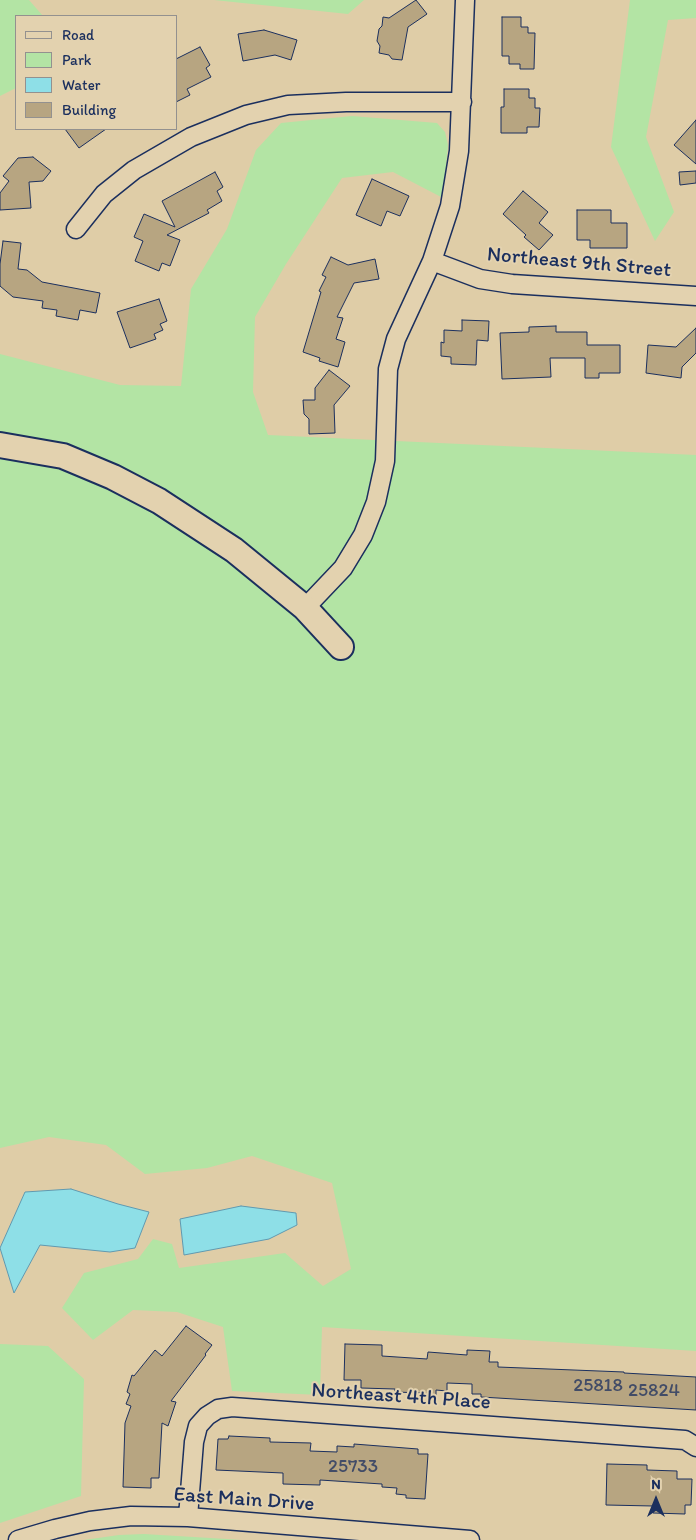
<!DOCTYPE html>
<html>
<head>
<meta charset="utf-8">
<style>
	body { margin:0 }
	#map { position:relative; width:696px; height:1540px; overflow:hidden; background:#dfcda7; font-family:Itim,sans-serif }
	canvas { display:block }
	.legend { position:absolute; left:15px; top:15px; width:162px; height:115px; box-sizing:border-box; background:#e3d2af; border:1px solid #93918f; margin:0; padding:6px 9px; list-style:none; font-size:15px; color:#1b2f5e }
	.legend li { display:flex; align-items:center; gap:10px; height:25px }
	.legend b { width:25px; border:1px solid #93918f }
	.north { position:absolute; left:631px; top:1475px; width:50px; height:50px; -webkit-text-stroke:4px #e3d2af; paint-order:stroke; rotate:0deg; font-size:14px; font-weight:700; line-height:20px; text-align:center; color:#1b2f5e }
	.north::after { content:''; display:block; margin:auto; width:18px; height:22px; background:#1b2f5e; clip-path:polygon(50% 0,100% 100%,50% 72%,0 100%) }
</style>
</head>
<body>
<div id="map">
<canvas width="696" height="1540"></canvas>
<ul class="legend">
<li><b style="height:6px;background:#e3d2af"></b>Road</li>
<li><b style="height:14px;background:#b3e4a4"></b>Park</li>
<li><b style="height:14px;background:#8edfe7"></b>Water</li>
<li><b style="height:14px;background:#b7a581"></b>Building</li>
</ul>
<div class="north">N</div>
</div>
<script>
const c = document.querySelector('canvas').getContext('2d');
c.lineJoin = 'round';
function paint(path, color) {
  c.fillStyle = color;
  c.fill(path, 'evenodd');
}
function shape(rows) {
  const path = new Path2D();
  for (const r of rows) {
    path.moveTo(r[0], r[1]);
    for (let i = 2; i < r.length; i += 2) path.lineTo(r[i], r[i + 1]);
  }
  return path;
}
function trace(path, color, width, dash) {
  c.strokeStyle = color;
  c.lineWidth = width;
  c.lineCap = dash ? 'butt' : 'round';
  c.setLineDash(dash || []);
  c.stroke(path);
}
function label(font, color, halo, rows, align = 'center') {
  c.font = font + ' Itim,sans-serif';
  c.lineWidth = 4;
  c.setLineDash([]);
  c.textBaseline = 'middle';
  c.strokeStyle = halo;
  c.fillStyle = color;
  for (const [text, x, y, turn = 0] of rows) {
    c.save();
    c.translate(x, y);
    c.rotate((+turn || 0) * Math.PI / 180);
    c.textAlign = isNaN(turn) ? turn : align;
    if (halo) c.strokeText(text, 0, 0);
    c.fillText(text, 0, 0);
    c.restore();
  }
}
paint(shape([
	[0,0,29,0,43,16,16,16,16,88,0,96],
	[214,0,364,0,348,14],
	[630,0,696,0,696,18,668,20,646,137,674,212,655,241,611,147],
	[352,116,437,123,445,132,448,145,443,198,393,172,342,178,286,264,255,317,253,392,268,435,696,455,696,1351,322,1327,320,1395,232,1391,223,1327,177,1312,133,1310,93,1340,62,1308,84,1273,138,1259,153,1239,172,1244,179,1268,285,1253,323,1286,351,1269,332,1183,252,1156,207,1168,145,1174,106,1145,49,1137,0,1148,0,354,120,385,181,386,191,289,227,229,256,150,281,123],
	[0,1344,48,1346,84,1379,81,1496,0,1523],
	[144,1534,227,1539,241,1540,84,1540,119,1535]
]), '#b3e4a4');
const water = shape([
	[71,1189,118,1204,149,1212,135,1248,110,1252,40,1245,14,1293,0,1248,25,1192,71,1189],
	[241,1206,296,1213,297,1225,269,1239,184,1255,180,1219,241,1206]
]);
paint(water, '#8edfe7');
trace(water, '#6099b0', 1);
const building = shape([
	[416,0,427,14,408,27,402,60,392,59,389,55,379,53,380,46,377,41,379,29,382,26,383,17,389,18,416,0],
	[502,17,521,17,521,27,528,27,528,33,535,33,534,69,520,69,520,64,509,64,509,56,502,56,502,17],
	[264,30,297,40,291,60,275,55,243,61,238,34,264,30],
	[200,47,210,65,206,68,211,77,187,89,190,95,176,102,176,59,200,47],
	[504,89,529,89,529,98,535,98,535,108,540,108,539,127,527,127,527,133,501,133,501,107,504,107,504,89],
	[696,120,696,164,674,145,696,120],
	[65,129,106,129,79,148,65,129],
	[33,157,51,171,43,181,29,182,31,208,0,210,0,193,9,181,3,176,18,158,33,157],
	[696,171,696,183,680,185,679,172,696,171],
	[215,172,223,187,217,191,222,201,207,210,209,213,167,235,180,240,170,266,162,263,159,271,135,261,143,241,134,237,144,214,175,227,162,201,215,172],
	[372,179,409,196,400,216,387,211,381,226,356,215,372,179],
	[523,191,548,212,539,223,553,235,539,250,524,237,526,235,503,214,523,191],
	[577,210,611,210,611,223,627,223,627,248,590,248,590,240,577,240,577,210],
	[3,241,21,243,18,269,27,270,42,282,100,293,96,313,80,310,78,320,56,316,57,310,42,308,43,301,13,297,0,286,0,264,3,241],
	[331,257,348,265,375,259,379,279,354,283,337,317,343,318,336,339,345,342,338,367,319,361,320,358,303,352,321,292,319,291,326,277,322,275,331,257],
	[159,299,167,321,160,324,163,330,154,334,156,339,130,348,117,312,159,299],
	[462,320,489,321,488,341,477,340,476,365,451,364,451,357,441,356,441,342,444,343,444,330,462,331,462,320],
	[556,326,556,332,587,332,587,345,620,345,620,373,599,373,599,378,585,378,585,358,550,358,551,377,502,379,500,333,529,332,529,327,556,326],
	[696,328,696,353,682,367,681,378,646,373,648,345,676,347,696,328],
	[329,370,350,386,334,405,335,433,309,434,309,419,304,414,303,400,315,400,315,388,329,370],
	[186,1326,212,1345,205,1354,206,1355,171,1401,176,1402,168,1426,162,1423,159,1478,151,1478,151,1488,123,1487,125,1423,131,1406,126,1404,130,1394,127,1392,132,1375,134,1376,155,1350,162,1356,186,1326],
	[345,1344,382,1345,382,1356,427,1359,428,1352,467,1355,467,1350,490,1351,489,1362,498,1362,498,1367,624,1372,624,1373,696,1377,696,1410,481,1397,481,1394,472,1394,472,1384,447,1383,447,1391,436,1390,436,1396,423,1395,423,1393,395,1392,395,1389,361,1388,361,1380,344,1380,345,1344],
	[229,1436,270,1438,270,1442,311,1443,310,1451,337,1452,337,1446,354,1447,354,1444,418,1449,418,1454,428,1454,425,1499,406,1498,406,1495,396,1494,397,1488,382,1487,382,1484,320,1480,320,1485,283,1484,283,1473,216,1470,218,1439,228,1439,229,1436],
	[607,1464,647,1465,647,1470,677,1471,677,1479,692,1479,691,1505,685,1505,685,1514,653,1513,653,1506,606,1505,607,1464]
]);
paint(building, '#b7a581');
trace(building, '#1b2f5e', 1);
const street = shape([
	[76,229,104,194,134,170,191,137,246,115,288,105,346,102,462,102],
	[432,261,480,279,512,284,696,296],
	[305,608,343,568,363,535,376,502,385,461,388,369,396,339,432,261,450,206,459,151,465,0],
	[188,1517,194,1442,198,1426,207,1416,218,1409,232,1407,685,1440,696,1447],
	[18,1540,55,1529,90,1521,131,1516,188,1517,470,1540]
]);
const secondary = shape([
	[0,445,63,456,113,477,159,501,234,550,305,608,341,647]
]);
trace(street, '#1b2f5e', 21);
trace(secondary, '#1b2f5e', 28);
trace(street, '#e3d2af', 18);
trace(secondary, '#e3d2af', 24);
label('19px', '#424c67', null, [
	["25818",598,1386],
	["25824",654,1391],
	["25733",353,1467]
]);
label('21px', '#1b2f5e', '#e3d2af', [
	["Northeast 9th Street",579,263,5],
	["Northeast 4th Place",401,1397,4],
	["East Main Drive",244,1500,4]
]);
</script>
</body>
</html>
